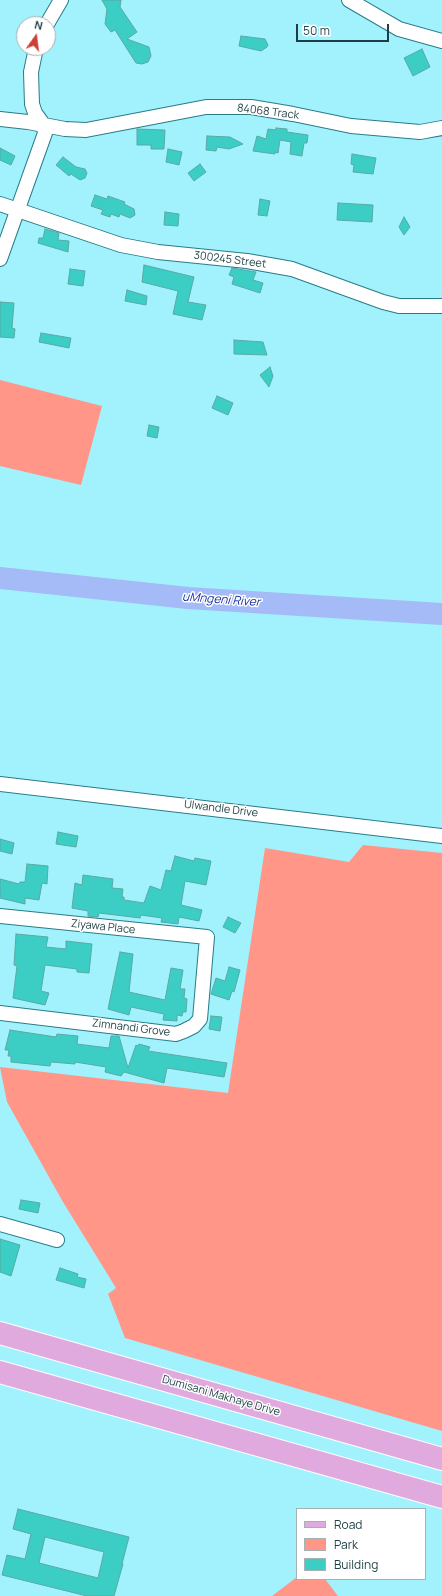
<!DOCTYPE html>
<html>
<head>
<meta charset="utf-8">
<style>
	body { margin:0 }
	#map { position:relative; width:442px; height:1596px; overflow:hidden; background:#a2f2fe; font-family:Manrope,sans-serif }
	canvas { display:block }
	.legend { position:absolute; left:296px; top:1508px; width:130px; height:72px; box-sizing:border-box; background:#fff; border:1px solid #a5b2b4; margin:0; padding:5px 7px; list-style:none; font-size:12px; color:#1d3e43 }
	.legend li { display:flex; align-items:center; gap:8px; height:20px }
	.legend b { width:20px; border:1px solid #a5b2b4 }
	.north { position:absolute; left:16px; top:16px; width:40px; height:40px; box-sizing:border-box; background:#fff; border:1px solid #a5b2b4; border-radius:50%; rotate:14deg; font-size:11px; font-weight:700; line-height:16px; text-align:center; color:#1d3e43 }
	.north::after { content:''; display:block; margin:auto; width:14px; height:18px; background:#cd4036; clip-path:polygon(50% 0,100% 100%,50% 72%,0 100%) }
	.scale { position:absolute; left:296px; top:24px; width:93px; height:18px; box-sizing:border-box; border:2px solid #1d3e43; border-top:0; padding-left:5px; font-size:12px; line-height:14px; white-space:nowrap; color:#1d3e43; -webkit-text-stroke:3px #fff; paint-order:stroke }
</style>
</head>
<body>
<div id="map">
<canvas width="442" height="1596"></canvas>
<ul class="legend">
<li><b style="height:5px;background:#e1aadf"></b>Road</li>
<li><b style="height:11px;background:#ff9688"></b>Park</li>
<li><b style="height:11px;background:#3ccdc4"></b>Building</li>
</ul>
<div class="north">N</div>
<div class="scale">50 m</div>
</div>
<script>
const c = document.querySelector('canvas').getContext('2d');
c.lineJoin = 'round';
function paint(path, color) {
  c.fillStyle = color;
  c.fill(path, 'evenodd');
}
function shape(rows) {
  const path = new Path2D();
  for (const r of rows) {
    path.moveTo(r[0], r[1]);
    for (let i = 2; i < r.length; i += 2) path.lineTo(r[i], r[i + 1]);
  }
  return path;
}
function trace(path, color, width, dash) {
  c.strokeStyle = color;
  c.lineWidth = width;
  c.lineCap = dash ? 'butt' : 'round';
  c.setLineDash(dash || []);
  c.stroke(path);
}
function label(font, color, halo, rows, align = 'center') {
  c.font = font + ' Manrope,sans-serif';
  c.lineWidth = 3;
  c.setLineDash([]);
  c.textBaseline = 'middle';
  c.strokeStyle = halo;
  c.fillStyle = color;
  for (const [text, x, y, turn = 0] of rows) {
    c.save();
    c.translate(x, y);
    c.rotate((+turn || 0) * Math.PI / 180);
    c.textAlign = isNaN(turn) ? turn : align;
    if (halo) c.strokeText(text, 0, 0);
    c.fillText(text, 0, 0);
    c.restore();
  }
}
paint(shape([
	[0,380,102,406,81,485,0,466],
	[363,845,442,853,442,1431,125,1338,108,1294,116,1288,63,1202,7,1102,0,1067,228,1093,265,848,349,862],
	[297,1577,297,1579,325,1579,338,1596,272,1596]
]), '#ff9688');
trace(shape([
	[0,578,188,598,442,614]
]), '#a4bbf7', 22);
const building = shape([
	[102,0,121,0,120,7,137,32,127,39,149,47,151,56,148,62,142,64,136,63,115,30,111,32,105,24,107,9,102,0],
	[241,36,265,39,268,45,267,47,261,51,239,46,241,36],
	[422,49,430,67,413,76,404,58,422,49],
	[276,128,287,129,287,132,308,135,307,143,304,143,302,156,290,154,291,142,280,140,278,153,275,152,275,154,253,151,257,136,266,139,268,129,276,130,276,128],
	[137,129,165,130,164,149,151,149,151,145,137,145,137,129],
	[207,136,230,137,243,144,229,149,217,147,216,151,206,150,207,136],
	[0,148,15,156,11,165,0,160,0,148],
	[168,149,182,152,179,165,166,162,168,149],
	[352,154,376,158,373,174,353,172,354,165,351,164,352,154],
	[63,157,76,167,85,169,87,173,85,178,80,180,71,174,69,176,56,165,63,157],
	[200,164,206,172,194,181,188,173,200,164],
	[95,195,107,199,108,196,125,202,124,204,134,209,135,215,130,218,120,214,119,217,111,214,110,217,101,214,103,210,91,206,95,195],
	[260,199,270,201,267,216,258,215,260,199],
	[338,203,373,205,372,222,337,220,338,203],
	[165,212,179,214,178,226,164,225,165,212],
	[404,217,410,227,404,235,399,227,404,217],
	[45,229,59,233,58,240,69,241,68,252,38,243,39,238,43,238,45,229],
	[144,265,194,277,188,302,206,305,202,320,173,314,178,291,142,282,144,265],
	[232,268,256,272,253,280,263,283,260,293,232,284,234,277,229,275,232,268],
	[70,269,85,271,83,286,68,284,70,269],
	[127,290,147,296,146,305,125,301,127,290],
	[0,302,14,303,12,328,15,329,14,338,0,337,0,302],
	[41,333,71,338,69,348,39,342,41,333],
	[234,340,263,342,267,355,234,354,234,340],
	[270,367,273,376,269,387,260,375,270,367],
	[217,396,233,403,228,415,212,408,217,396],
	[149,425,159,427,157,438,147,436,149,425],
	[58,832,78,836,76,847,56,844,58,832],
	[0,839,14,843,12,854,0,851,0,839],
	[175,856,194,861,195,858,211,861,206,885,185,881,181,905,202,910,199,921,179,917,178,924,161,922,162,918,141,915,140,918,99,913,98,917,88,916,88,911,72,908,75,883,82,885,83,875,113,879,112,888,123,889,122,897,124,897,124,900,144,903,150,886,161,890,166,870,171,871,175,856],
	[27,864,48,866,47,884,42,883,39,900,25,898,25,904,0,898,0,879,19,884,20,882,25,882,27,864],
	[228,917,241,923,235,933,223,927,228,917],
	[16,934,48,937,46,947,66,949,66,941,92,944,89,973,77,972,77,969,45,965,41,991,49,993,45,1005,13,998,17,966,14,965,16,934],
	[120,952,133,954,129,992,165,1000,171,968,183,970,180,989,185,989,184,998,187,999,186,1012,183,1012,182,1016,177,1015,177,1021,163,1020,164,1014,131,1007,129,1015,108,1009,120,952],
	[229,967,240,970,234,992,232,991,229,1000,211,994,216,978,225,981,229,967],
	[211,1016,222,1017,220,1031,209,1029,211,1016],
	[10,1030,56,1037,57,1034,78,1036,77,1044,109,1048,111,1036,119,1036,128,1068,136,1045,138,1046,139,1044,150,1047,148,1051,227,1063,224,1077,167,1068,164,1083,124,1072,121,1076,105,1072,106,1067,75,1062,75,1064,51,1062,50,1066,11,1062,11,1056,8,1056,9,1050,5,1050,10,1030],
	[21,1200,40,1203,38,1213,19,1209,21,1200],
	[0,1239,20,1245,11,1276,0,1272,0,1239],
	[60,1268,78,1274,77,1277,86,1279,84,1288,56,1280,60,1268],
	[18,1509,129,1537,122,1564,123,1564,114,1596,87,1596,2,1575,7,1555,25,1559,31,1534,13,1529,18,1509],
	[45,1537,104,1552,98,1578,39,1563,45,1537]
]);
paint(building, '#3ccdc4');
trace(building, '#59aaa3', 1);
const street = shape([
	[349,0,399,29,442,41],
	[47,24,61,0],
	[0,119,28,122,65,129,86,130,206,107,251,107,293,114,351,126,420,132,442,128],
	[0,204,121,245,158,252,247,261,292,269,383,302,399,306,442,306],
	[0,259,45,133,43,124,35,113,32,104,31,72,36,48],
	[0,784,442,836],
	[0,916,207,937,200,1019,194,1026,184,1031,176,1034,0,1013],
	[0,1224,57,1240]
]);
const primary = shape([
	[0,1333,442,1459],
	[0,1372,442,1497]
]);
trace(street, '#287c88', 16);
trace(primary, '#fff', 24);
trace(street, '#fff', 14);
trace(primary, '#e1aadf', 22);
label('11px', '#1d3e43', '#fff', [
	["84068 Track",268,112,7],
	["300245 Street",230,260,7],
	["Ulwandle Drive",221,809,7],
	["Ziyawa Place",103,927,6],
	["Zimnandi Grove",131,1028,7],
	["Dumisani Makhaye Drive",221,1396,16]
]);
label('italic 12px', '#1e31a1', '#fff', [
	["uMngeni River",221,600,4]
]);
</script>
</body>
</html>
